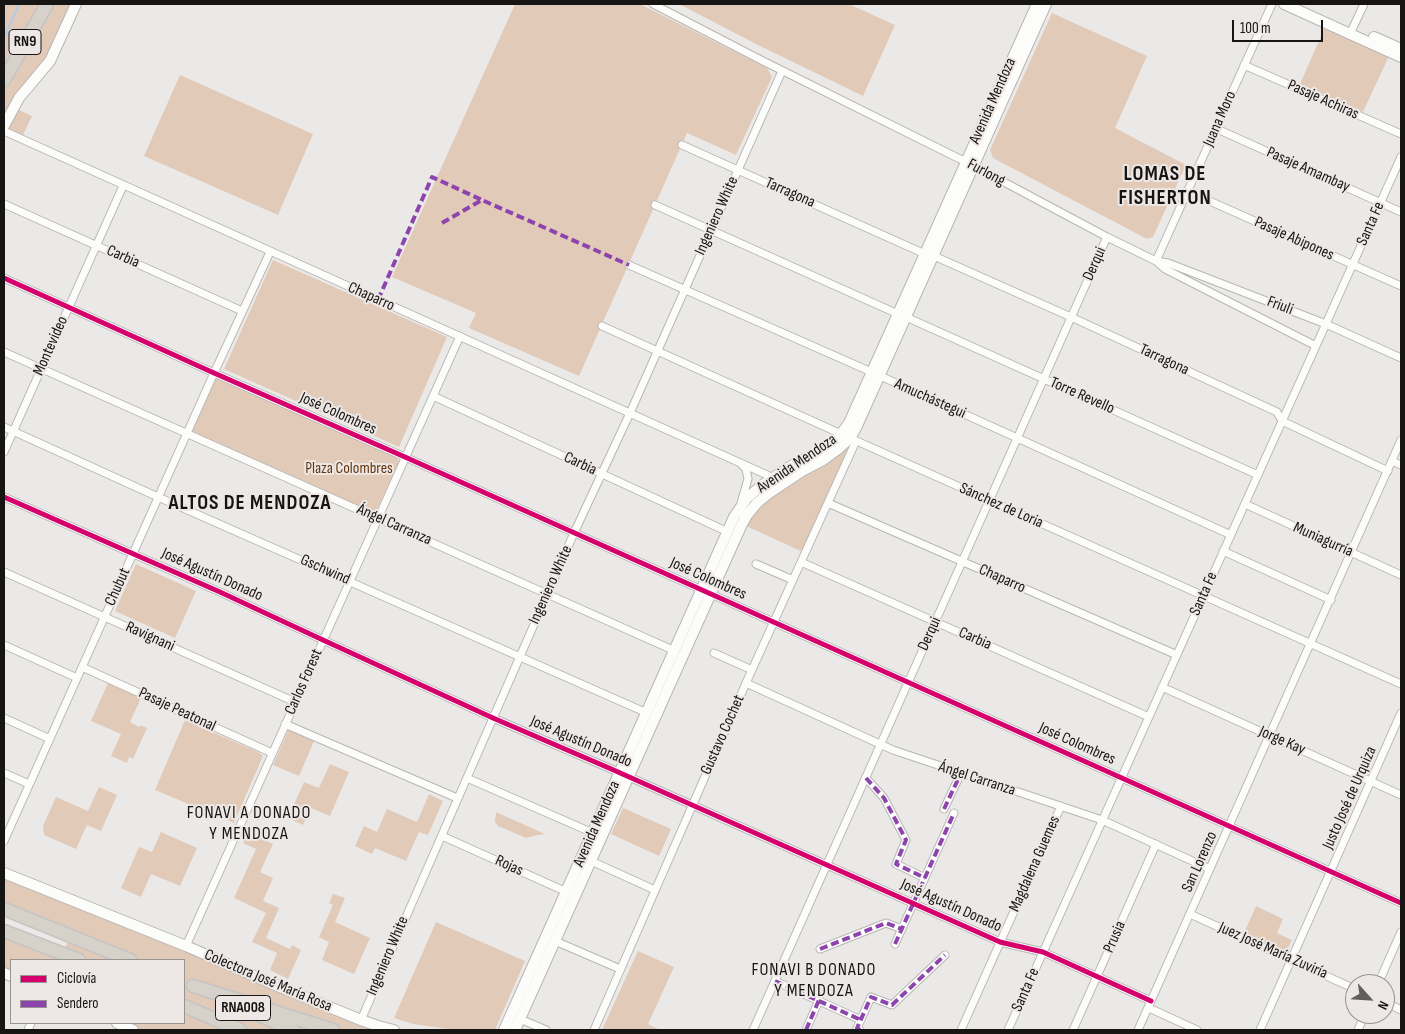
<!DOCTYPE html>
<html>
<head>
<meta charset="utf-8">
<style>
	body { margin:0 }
	#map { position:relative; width:1405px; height:1034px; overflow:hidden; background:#ebe9e7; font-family:"Sofia Sans Condensed",sans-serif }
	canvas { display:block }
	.frame { position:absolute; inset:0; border:5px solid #171514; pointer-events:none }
	.legend { position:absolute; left:10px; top:959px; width:175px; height:65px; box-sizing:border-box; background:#ede8e5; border:1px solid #979491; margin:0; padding:6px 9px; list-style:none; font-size:15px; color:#171514 }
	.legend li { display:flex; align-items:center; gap:10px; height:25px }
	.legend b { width:25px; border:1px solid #979491 }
	.north { position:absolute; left:1345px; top:974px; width:50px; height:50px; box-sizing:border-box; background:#ede8e5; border:1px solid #979491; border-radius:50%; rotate:116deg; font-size:14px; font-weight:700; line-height:20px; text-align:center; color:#171514 }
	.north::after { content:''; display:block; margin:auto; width:18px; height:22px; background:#615f5e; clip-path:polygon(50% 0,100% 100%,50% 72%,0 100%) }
	.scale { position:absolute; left:1232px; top:20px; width:91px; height:22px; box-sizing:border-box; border:2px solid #171514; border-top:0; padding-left:6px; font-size:15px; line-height:18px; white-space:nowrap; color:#171514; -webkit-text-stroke:4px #ede8e5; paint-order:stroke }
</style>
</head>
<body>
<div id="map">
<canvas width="1405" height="1034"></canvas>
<div class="frame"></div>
<ul class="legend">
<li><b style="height:6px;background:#d6006c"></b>Ciclovía</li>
<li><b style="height:6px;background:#8e44ad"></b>Sendero</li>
</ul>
<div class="north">N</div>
<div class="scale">100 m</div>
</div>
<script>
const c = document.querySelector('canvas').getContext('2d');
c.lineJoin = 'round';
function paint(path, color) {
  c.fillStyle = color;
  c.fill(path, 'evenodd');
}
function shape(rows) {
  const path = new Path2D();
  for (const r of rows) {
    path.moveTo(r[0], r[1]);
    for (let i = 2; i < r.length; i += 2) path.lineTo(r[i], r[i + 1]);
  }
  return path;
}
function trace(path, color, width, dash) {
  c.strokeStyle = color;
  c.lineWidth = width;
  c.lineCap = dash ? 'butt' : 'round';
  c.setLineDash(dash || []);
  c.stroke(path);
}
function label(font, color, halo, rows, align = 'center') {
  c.font = font + ' "Sofia Sans Condensed",sans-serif';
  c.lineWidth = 4;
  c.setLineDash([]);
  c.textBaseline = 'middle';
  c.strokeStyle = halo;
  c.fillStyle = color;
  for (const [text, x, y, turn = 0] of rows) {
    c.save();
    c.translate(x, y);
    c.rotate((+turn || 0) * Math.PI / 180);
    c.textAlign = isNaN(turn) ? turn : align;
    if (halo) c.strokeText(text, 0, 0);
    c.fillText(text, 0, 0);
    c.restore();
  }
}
paint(shape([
	[4,4,76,4,50,61,4,126],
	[515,4,640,4,767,68,772,77,736,155,687,133,579,376,469,328,476,313,392,277],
	[679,4,849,4,895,25,863,96,758,45],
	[1052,13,1147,56,1115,128,1186,165,1153,237,1147,239,993,158,990,150],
	[1325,27,1389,56,1363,112,1300,84],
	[180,75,313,134,278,215,144,156],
	[17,109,32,116,23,135,7,128],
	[273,260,447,337,399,447,224,369],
	[218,378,397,457,399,462,376,511,370,513,194,433,192,429,214,379],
	[856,441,805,553,742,524,757,503,838,449],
	[136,564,196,591,175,638,115,611],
	[108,683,141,698,130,722,139,727,140,725,147,728,133,759,129,757,127,763,111,756,121,734,91,721],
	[185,720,258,752,263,756,234,823,155,790],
	[289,729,314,741,299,776,273,765],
	[330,764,349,772,330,816,311,808,303,825,288,818,304,782,319,788],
	[99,787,117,795,101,831,87,825,76,849,44,835,43,826,56,797,88,811],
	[429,794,443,801,428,835,419,832,406,861,375,848,372,854,355,846,364,826,377,832,387,809,417,822],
	[623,808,671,829,659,856,611,834],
	[496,812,545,834,538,835,526,838,510,831,498,826,495,822],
	[161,832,197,848,180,886,151,874,141,897,121,888,139,847,152,852],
	[248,833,273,844,260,872,273,878,263,901,279,908,266,938,290,949,292,945,301,950,288,979,270,970,277,953,252,942,266,913,234,898,256,849,243,843],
	[4,873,394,1030,133,1030,117,1023,184,1023,184,960,11,960,11,976,4,973,4,931,62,953,71,936,4,909],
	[333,894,345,898,335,922,370,938,354,974,322,960,329,942,319,937,333,905,329,903],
	[1256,906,1283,919,1277,933,1292,940,1286,952,1244,933],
	[436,922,525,961,495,1030,455,1030,413,1024,394,1018],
	[638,951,674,967,648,1024,660,1030,602,1030]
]), '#e2cab9');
trace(shape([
	[4,38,19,4]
]), '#b2cce8', 2);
const street = shape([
	[653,4,761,60,974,166,1107,237,1156,261,1165,269,1316,346],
	[1350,34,1364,4],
	[1244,65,1401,134],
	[1215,128,1401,212],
	[4,131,776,479],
	[682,145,925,254],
	[1187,191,1401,286],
	[4,204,242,311],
	[655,205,898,314],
	[934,256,1071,317,1277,412,1282,421,1388,471],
	[1156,261,1272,4],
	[1156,261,1168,263,1326,324,1401,358],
	[629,265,876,374,1231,535],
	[4,278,214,373,405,457,1401,903],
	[906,317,1258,475],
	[602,326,850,438,1401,684],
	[4,352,675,651],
	[433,396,728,532],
	[4,427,158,497,647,713],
	[4,452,123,186],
	[1392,461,1401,465],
	[741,464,746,469,748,479,741,503],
	[4,497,220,592,323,640,493,718,609,768,1000,942,1043,952,1151,1001],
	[828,503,1177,655],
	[1245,504,1401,575],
	[1223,551,1331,600],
	[801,562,1149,717],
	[756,564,793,580],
	[4,572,295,702],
	[4,645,77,678],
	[714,653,752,670],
	[82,667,272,753],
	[746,683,893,750,1102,820,1210,869],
	[1162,687,1401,795],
	[4,718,50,739],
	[285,724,457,798],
	[4,773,29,784],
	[467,778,593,833],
	[866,778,884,798,906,840,896,864,925,878],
	[944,809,961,773],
	[442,836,569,893],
	[4,841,214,373,270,252],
	[591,861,655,890],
	[1190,914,1355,989],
	[555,941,620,969],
	[895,944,954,813],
	[186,946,460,336],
	[820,949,886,923,902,929],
	[775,981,861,1020],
	[1378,984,1401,932],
	[1385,1002,1401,1010],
	[1149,1008,1197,1030],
	[520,1019,546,1030],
	[361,1020,574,533,630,413,782,71],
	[28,1030,31,1023],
	[594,1030,746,683,856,441],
	[753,1030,1107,237],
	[806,1030,819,1000],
	[860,1030,857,1028,871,997,892,1005,945,955],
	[961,1030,1061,806],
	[1008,1030,1401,157],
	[1073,1030,1156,844],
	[1138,1030,1401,440],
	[1260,1030,1401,713],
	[1358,1030,1365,1014]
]);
const secondary = shape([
	[1284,4,1401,57],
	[1374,37,1401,49],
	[4,126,19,98,50,61,76,4],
	[4,873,186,946,273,984,361,1020,378,1026,394,1030],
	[4,973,11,976],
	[117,1023,133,1030],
	[504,1030,734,517,747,498,761,486,791,466,815,454,833,442,841,434,849,423,1037,4],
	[515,1030,742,524,747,515,757,503,769,493,802,471,823,460,838,449,850,438,856,428,1046,4]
]);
const highway = shape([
	[4,80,47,4],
	[4,909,130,960],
	[4,931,79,960],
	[193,986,333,1030],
	[184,1006,240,1030],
	[252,1012,293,1030]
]);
trace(street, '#b7b6b4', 9);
trace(secondary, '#b7b6b4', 12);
trace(highway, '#c5c4c3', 15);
trace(street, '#fcfcfb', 7);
trace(secondary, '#fcfcfb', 10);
trace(highway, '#d6d2ca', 12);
trace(shape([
	[442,223,482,200,629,265],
	[378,300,432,177,482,200],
	[866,778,884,798,906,840,896,864,925,878],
	[944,809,961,773],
	[895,944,954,813],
	[820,949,886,923,902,929],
	[775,981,861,1020],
	[806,1030,819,1000],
	[860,1030,857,1028,871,997,892,1005,945,955]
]), '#8e44ad', 4, [8, 4]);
trace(shape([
	[4,278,214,373,405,457,1401,903],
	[4,497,220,592,323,640,493,718,609,768,1000,942,1043,952,1151,1001]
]), '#d6006c', 5);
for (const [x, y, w] of [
	[25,42,32],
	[243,1008,55]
]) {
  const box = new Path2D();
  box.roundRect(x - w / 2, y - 12.5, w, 25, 4);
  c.fillStyle = '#ede8e5';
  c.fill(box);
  trace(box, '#171514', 1);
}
label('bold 15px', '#171514', null, [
	["RN9",25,42],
	["RNA008",243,1008]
]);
label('16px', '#171514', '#ede8e5', [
	["Pasaje Achiras",1323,100,24],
	["Avenida Mendoza",993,101,-66],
	["Juana Moro",1220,119,-66],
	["Pasaje Amambay",1308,170,24],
	["Furlong",986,173,28],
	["Tarragona",790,193,24],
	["Ingeniero White",717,216,-66],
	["Santa Fe",1371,224,-66],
	["Pasaje Abipones",1294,239,24],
	["Carbia",123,257,24],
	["Derqui",1095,264,-66],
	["Chaparro",371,297,24],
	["Friuli",1280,306,21],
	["Montevideo",51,346,-66],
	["Tarragona",1164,360,25],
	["Torre Revello",1082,396,24],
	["Amuchástegui",930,399,24],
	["José Colombres",338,414,24],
	["Carbia",580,464,25],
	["Avenida Mendoza",797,464,-34],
	["Sánchez de Loria",1001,506,24],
	["Ángel Carranza",394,525,24],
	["Muniagurría",1323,540,24],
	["Gschwind",325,570,24],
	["José Agustín Donado",212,575,24],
	["José Colombres",708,579,24],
	["Chaparro",1002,579,24],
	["Ingeniero White",551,585,-66],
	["Chubut",118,587,-66],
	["Santa Fe",1204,594,-66],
	["Derqui",930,634,-66],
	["Ravignani",150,637,24],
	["Carbia",975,639,24],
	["Carlos Forest",304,682,-66],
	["Pasaje Peatonal",177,710,25],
	["Gustavo Cochet",723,735,-66],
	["Jorge Kay",1282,741,24],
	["José Agustín Donado",581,742,23],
	["José Colombres",1077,744,24],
	["Ángel Carranza",977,779,18],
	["Justo José de Urquiza",1350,798,-66],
	["Avenida Mendoza",597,824,-66],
	["San Lorenzo",1200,862,-66],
	["Magdalena Guemes",1035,864,-66],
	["Rojas",509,866,24],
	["José Agustín Donado",951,906,24],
	["Prusia",1115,937,-66],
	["Juez José María Zuviría",1273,951,24],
	["Ingeniero White",388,956,-67],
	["Colectora José María Rosa",268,981,23],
	["Santa Fe",1026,990,-66]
]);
label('16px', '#643711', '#ede8e5', [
	["Plaza Colombres",349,469]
]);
c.letterSpacing = '1px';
label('18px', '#171514', '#ede8e5', [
	["FONAVI A DONADO",249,813],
	["Y MENDOZA",249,834],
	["FONAVI B DONADO",814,970],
	["Y MENDOZA",814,991]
]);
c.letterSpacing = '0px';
c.letterSpacing = '1px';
label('bold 21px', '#171514', '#ede8e5', [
	["LOMAS DE",1165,175],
	["FISHERTON",1165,199],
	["ALTOS DE MENDOZA",250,504]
]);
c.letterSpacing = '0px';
</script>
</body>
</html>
